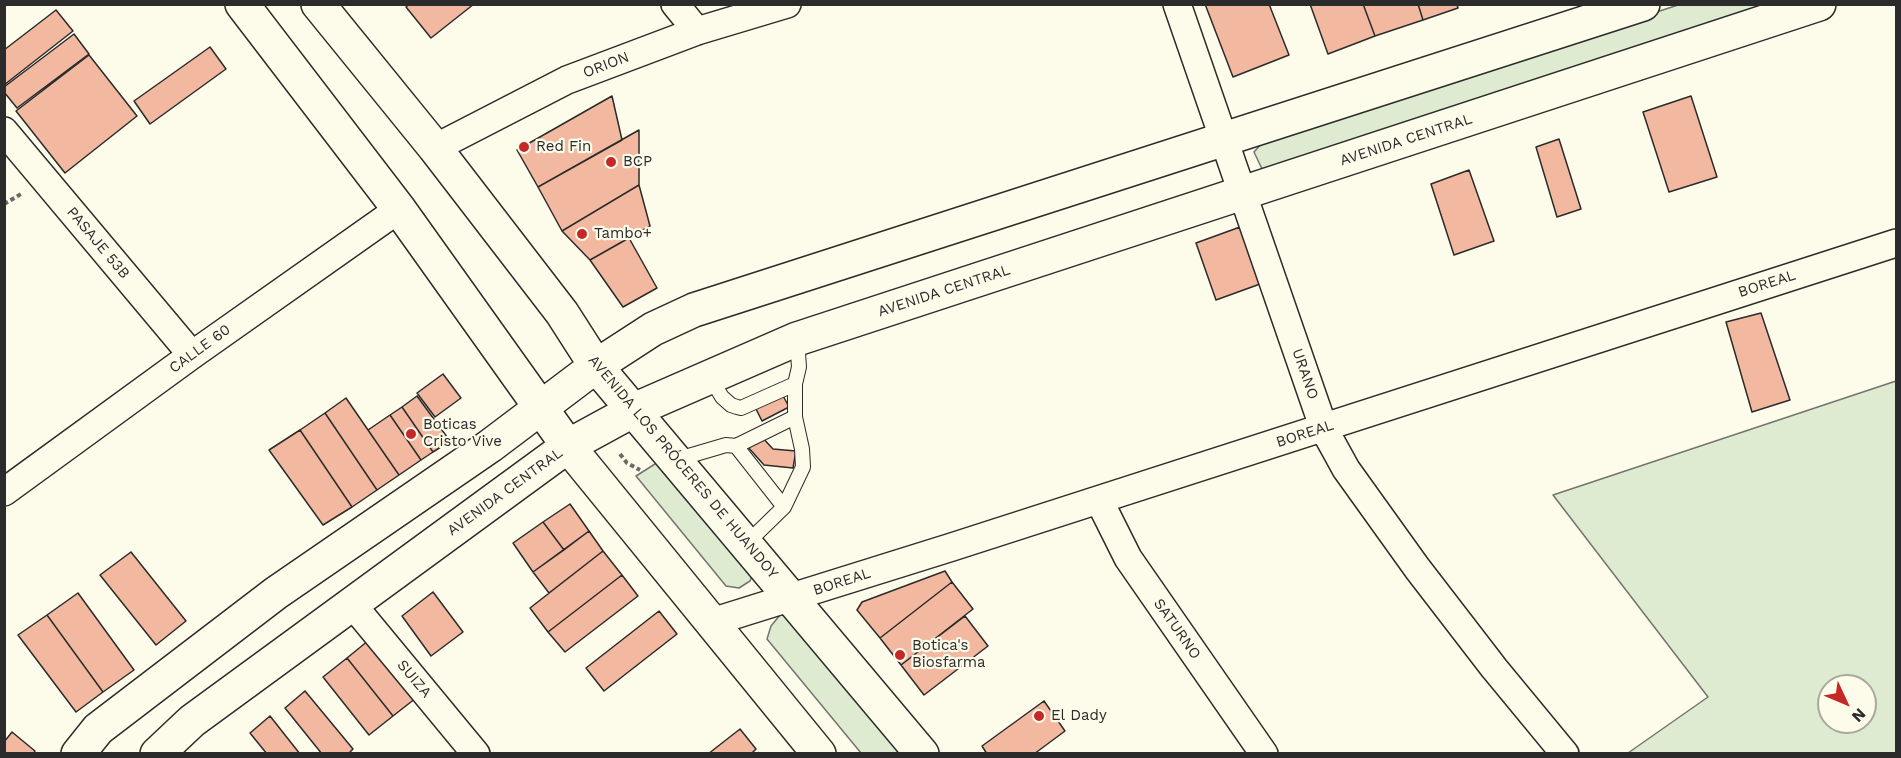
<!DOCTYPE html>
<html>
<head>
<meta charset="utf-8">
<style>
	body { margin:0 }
	#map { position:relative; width:1901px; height:758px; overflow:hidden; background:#fdfbea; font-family:"Work Sans",sans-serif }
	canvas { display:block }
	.frame { position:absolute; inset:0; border:6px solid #2b2b2b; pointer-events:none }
	.north { position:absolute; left:1817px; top:674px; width:60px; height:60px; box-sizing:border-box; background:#fdfbea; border:2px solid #a9a89e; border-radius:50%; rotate:134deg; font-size:16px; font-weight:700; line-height:24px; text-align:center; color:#2b2b2b }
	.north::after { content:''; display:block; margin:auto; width:21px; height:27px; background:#c62828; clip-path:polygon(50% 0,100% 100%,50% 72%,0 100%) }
</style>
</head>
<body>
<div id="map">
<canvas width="1901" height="758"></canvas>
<div class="frame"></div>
<div class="north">N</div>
</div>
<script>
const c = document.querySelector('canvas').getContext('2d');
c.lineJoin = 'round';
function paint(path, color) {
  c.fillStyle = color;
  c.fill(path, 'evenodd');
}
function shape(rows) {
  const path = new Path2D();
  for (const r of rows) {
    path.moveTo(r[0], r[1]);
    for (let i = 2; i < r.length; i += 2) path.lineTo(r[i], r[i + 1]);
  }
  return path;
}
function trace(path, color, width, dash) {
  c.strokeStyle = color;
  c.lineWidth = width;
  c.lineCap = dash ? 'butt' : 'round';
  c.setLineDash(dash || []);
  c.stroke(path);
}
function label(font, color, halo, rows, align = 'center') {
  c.font = font + ' "Work Sans",sans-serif';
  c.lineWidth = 4.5;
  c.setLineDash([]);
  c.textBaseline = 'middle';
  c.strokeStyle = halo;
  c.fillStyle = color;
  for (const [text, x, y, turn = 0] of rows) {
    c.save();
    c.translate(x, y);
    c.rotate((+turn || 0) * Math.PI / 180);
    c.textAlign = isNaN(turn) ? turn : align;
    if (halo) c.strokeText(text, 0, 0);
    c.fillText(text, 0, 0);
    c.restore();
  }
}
const green = shape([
	[1678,5,1783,5,1262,169,1254,152,1264,141,1678,5],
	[1896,381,1896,753,1628,753,1708,697,1553,495,1896,381],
	[1829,686,1865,686,1865,722,1829,722,1829,686],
	[666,457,754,571,750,581,739,588,726,586,636,476,666,457],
	[795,614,910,753,861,753,767,639,771,626,780,615,795,614]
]);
paint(green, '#deebd1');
trace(green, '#74746e', 1.5);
const building = shape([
	[409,4,474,4,431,38,406,7,409,4],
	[1205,4,1269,4,1289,55,1233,77,1205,4],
	[1310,4,1363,4,1375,36,1328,54,1310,4],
	[1363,4,1418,4,1423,20,1375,36,1363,4],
	[1418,4,1457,4,1458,8,1423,20,1418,4],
	[56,10,73,31,4,85,4,50,56,10],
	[74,34,89,54,17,108,4,92,4,87,74,34],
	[210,47,226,69,150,124,134,101,210,47],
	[89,55,137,116,65,173,16,111,89,55],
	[612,96,622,140,538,187,517,150,612,96],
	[1691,96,1717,177,1669,192,1643,112,1691,96],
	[639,130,639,185,562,231,538,187,639,130],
	[1559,139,1581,209,1557,217,1536,147,1559,139],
	[1469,170,1494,241,1454,255,1431,184,1469,170],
	[639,185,650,226,590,260,562,231,639,185],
	[1240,227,1260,284,1216,300,1196,243,1240,227],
	[629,238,657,288,623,307,590,260,629,238],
	[1761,313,1790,400,1752,412,1726,322,1761,313],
	[443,374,461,398,435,417,417,393,443,374],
	[780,390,789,407,762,421,753,403,780,390],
	[417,396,450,441,433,452,402,407,417,396],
	[346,398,399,475,377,490,325,413,346,398],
	[402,407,433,452,421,460,390,415,402,407],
	[325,413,377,490,352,507,300,430,325,413],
	[390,415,421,460,399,475,368,430,390,415],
	[300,430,352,507,323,525,269,450,300,430],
	[760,435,773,449,796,451,793,468,764,465,747,446,760,435],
	[570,504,589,531,564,550,543,522,570,504],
	[543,522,564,550,533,572,513,543,543,522],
	[589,531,603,551,549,593,533,572,589,531],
	[603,551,622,575,548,632,530,608,603,551],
	[131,552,186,621,156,645,100,575,131,552],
	[945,571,952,582,880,638,857,610,862,602,945,571],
	[622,575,638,596,565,652,548,632,622,575],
	[952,582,973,609,901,665,880,638,952,582],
	[433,592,463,632,431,656,402,616,433,592],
	[78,593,134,670,103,692,47,615,78,593],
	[659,611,677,634,604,691,586,668,659,611],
	[47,615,103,692,76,712,18,635,47,615],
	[965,616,988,646,924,695,901,665,965,616],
	[369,640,416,698,393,716,347,658,369,640],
	[347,658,393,716,369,735,323,677,347,658],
	[305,691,353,749,348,754,322,754,285,708,305,691],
	[1044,701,1065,731,1034,754,987,754,982,746,1044,701],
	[270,716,300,754,267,754,250,733,270,716],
	[740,729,756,749,751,754,708,754,740,729],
	[12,732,35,751,33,754,4,754,4,742,12,732]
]);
paint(building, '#f2b8a0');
trace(building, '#2b2b2b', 1.5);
const service = shape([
	[710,377,722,397,731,405,737,407,741,408,795,384],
	[736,446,784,507],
	[675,460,726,445,736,446,795,417],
	[746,544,784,507,803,467,802,449,795,417,795,384,799,367,797,339]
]);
const minor = shape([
	[675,4,697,31],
	[1177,4,1324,429,1346,469,1417,568,1494,668,1565,754],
	[4,131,192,355],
	[435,148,567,80,697,31,787,4],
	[4,492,192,355,399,209],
	[1099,500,1128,558,1264,754],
	[352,604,476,754],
	[712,622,952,547,1896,243]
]);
const secondary = shape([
	[242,4,399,209,568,446,819,754],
	[318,4,435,148,562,313,596,366,922,754],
	[78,754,98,729,276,593,490,446,596,366,653,329,694,310,1643,4],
	[157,754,192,721,568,446,634,410,797,339,1819,4]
]);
trace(service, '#2b2b2b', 16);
trace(minor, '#2b2b2b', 30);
trace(secondary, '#2b2b2b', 36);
trace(shape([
	[4,204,21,194],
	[620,454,627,463,640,470]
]), '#6a6964', 4, [4.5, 3]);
trace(service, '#fdfbea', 14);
trace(minor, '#fdfbea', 27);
trace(secondary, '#fdfbea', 33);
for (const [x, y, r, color] of [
	[524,147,6,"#c62828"],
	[611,162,6,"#c62828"],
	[582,234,6,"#c62828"],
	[411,434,6,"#c62828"],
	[900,655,6,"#c62828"],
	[1039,716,6,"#c62828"]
]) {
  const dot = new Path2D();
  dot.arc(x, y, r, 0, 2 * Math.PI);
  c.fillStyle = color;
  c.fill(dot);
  trace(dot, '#fdfbea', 2);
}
label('15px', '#2b2b2b', '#fdfbea', [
	["ORION",606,65,-21],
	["AVENIDA CENTRAL",1406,140,-18],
	["PASAJE 53B",98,243,50],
	["BOREAL",1767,284,-18],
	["AVENIDA CENTRAL",944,291,-18],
	["CALLE 60",200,349,-36],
	["URANO",1305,374,71],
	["BOREAL",1305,434,-18],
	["AVENIDA LOS PRÓCERES DE HUANDOY",683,467,50],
	["AVENIDA CENTRAL",505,492,-36],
	["BOREAL",842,582,-18],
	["SATURNO",1177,629,55],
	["SUIZA",414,679,50]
]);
label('15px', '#2b2b2b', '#fdfbea', [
	["Red Fin",536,147],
	["BCP",623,162],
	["Tambo+",594,234],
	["Boticas",423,425],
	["Cristo Vive",423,442],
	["Botica's",912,646],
	["Biosfarma",912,663],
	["El Dady",1051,716]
], 'left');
</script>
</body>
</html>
